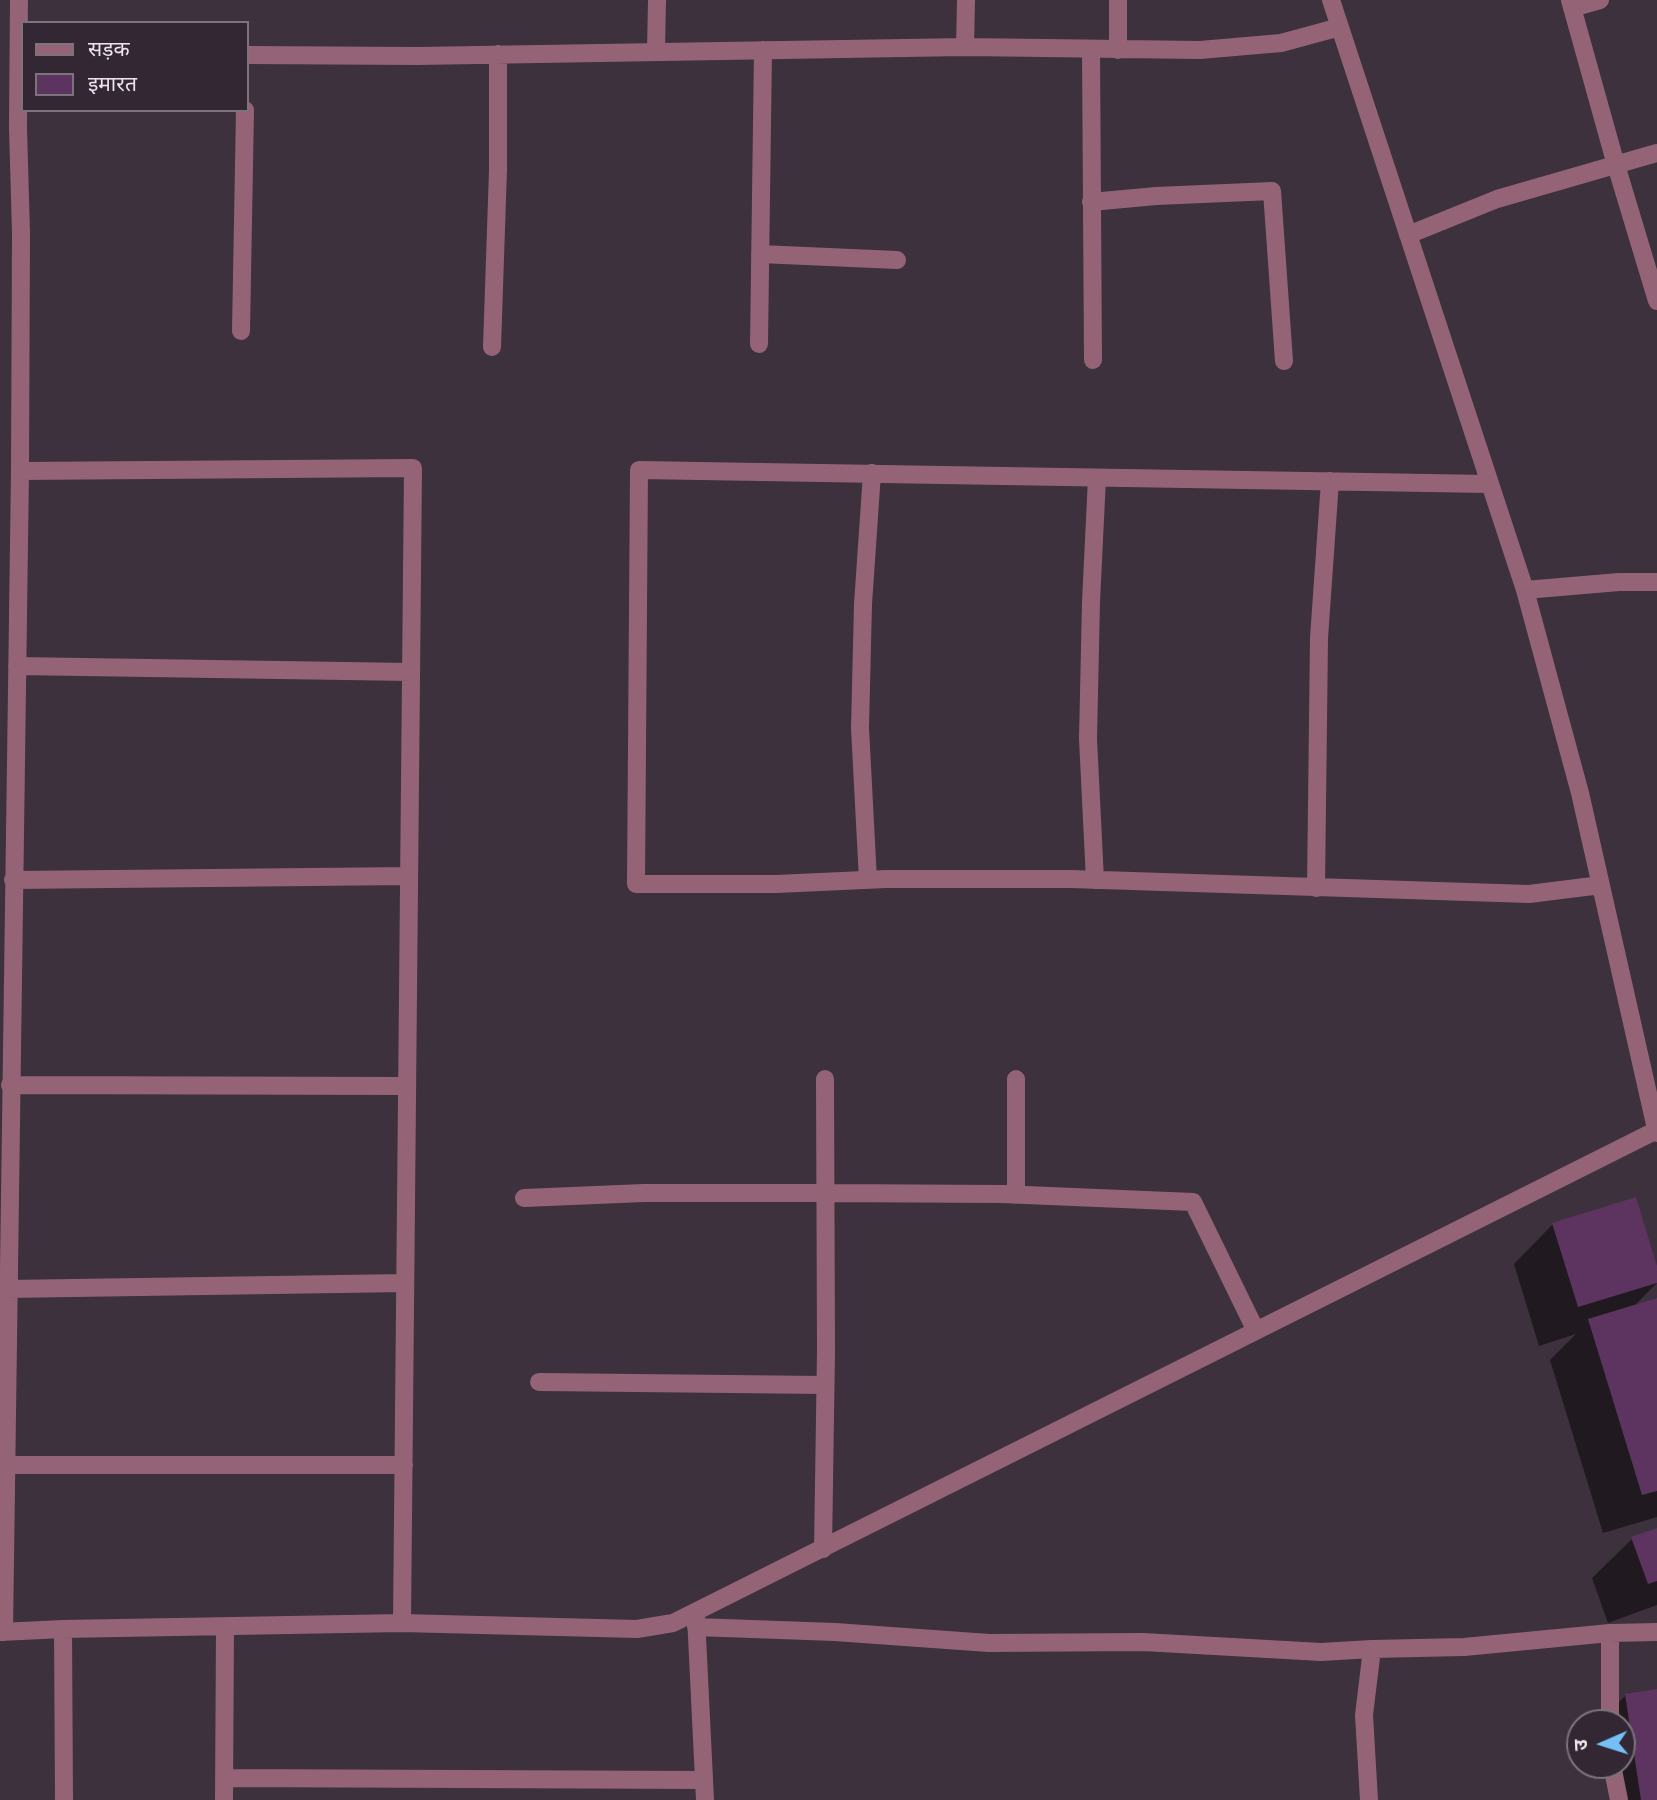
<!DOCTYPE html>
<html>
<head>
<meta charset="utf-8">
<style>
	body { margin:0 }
	#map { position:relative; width:1657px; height:1800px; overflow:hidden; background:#3c313c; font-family:Spectral,"Noto Sans Devanagari",serif }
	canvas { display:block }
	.legend { position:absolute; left:21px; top:21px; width:228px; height:91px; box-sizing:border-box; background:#322732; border:2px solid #7c737c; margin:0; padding:9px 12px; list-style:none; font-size:21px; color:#ebe4eb }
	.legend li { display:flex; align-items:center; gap:14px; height:35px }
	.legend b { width:35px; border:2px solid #7c737c }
	.north { position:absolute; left:1566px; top:1709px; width:70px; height:70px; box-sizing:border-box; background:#322732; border:2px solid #7c737c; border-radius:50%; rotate:267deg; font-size:19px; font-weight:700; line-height:28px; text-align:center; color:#ebe4eb }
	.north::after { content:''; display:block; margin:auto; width:24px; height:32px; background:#74c0f6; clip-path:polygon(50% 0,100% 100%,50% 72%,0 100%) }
</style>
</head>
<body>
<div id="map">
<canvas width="1657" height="1800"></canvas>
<ul class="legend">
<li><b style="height:9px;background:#946476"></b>सड़क</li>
<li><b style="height:19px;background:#5d345f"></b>इमारत</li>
</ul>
<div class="north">उ</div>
</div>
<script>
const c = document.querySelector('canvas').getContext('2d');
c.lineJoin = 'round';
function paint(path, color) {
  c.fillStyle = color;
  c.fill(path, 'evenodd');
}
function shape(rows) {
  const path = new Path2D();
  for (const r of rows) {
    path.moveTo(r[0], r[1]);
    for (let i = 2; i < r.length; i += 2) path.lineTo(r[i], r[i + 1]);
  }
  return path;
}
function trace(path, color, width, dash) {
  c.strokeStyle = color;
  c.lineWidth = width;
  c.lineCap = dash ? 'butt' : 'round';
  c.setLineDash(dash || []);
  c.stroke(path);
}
paint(shape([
	[1553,1224,1657,1272,1657,1283,1633,1307,1657,1300,1657,1517,1603,1533,1550,1360,1576,1334,1539,1346,1514,1264],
	[1657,1530,1657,1605,1608,1623,1592,1578,1632,1539],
	[1657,1691,1657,1800,1625,1800,1620,1765,1622,1765,1622,1723,1614,1723,1612,1709,1626,1695]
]), '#0007');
paint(shape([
	[1636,1197,1657,1266,1657,1283,1578,1307,1552,1223],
	[1657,1298,1657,1491,1642,1495,1588,1319],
	[1657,1528,1657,1581,1648,1584,1631,1537],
	[1657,1689,1657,1800,1641,1800,1625,1694]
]), '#5d345f');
trace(shape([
	[19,0,18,128,21,233,20,471],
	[1331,0,1525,590,1580,793,1657,1133],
	[1570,0,1616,165,1657,301],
	[1572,8,1600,0],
	[965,47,966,0],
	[1091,50,1093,360],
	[1118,50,1118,0],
	[656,51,657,0],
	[247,55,417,56,965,47,1200,50,1281,43,1340,27],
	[1091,202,1156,196,1272,191,1284,361],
	[1408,235,1497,199,1657,153],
	[760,254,897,260],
	[241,331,245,110],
	[759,344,763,50],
	[492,347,498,170,498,54],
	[1489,484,639,470,636,884,776,884,886,879,1071,879,1529,894,1601,885],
	[1525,590,1619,582,1657,582],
	[17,666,411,672],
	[13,880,409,876],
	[868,880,860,728,863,604,872,473],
	[1095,880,1088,739,1091,602,1097,478],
	[1316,888,1319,638,1330,481],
	[10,1085,407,1086],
	[1016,1195,1016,1079],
	[524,1198,644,1193,826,1193,1002,1194,1193,1202,1256,1331],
	[7,1289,405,1283],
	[539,1382,825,1385],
	[5,1465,404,1465],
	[823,1549,826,1351,825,1079],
	[696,1616,705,1800],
	[696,1627,835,1632,989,1643,1143,1642,1321,1652,1372,1649,1464,1647,1610,1633,1657,1632],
	[63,1629,64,1800],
	[0,1632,63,1629,402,1623,637,1629,673,1623,1657,1130],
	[4,1632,20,471,413,468,402,1623],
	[1610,1723,1610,1633],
	[1612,1765,1619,1800],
	[225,1778,704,1780],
	[224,1800,225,1627],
	[1369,1800,1364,1715,1372,1649]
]), '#946476', 18);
</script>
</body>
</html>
